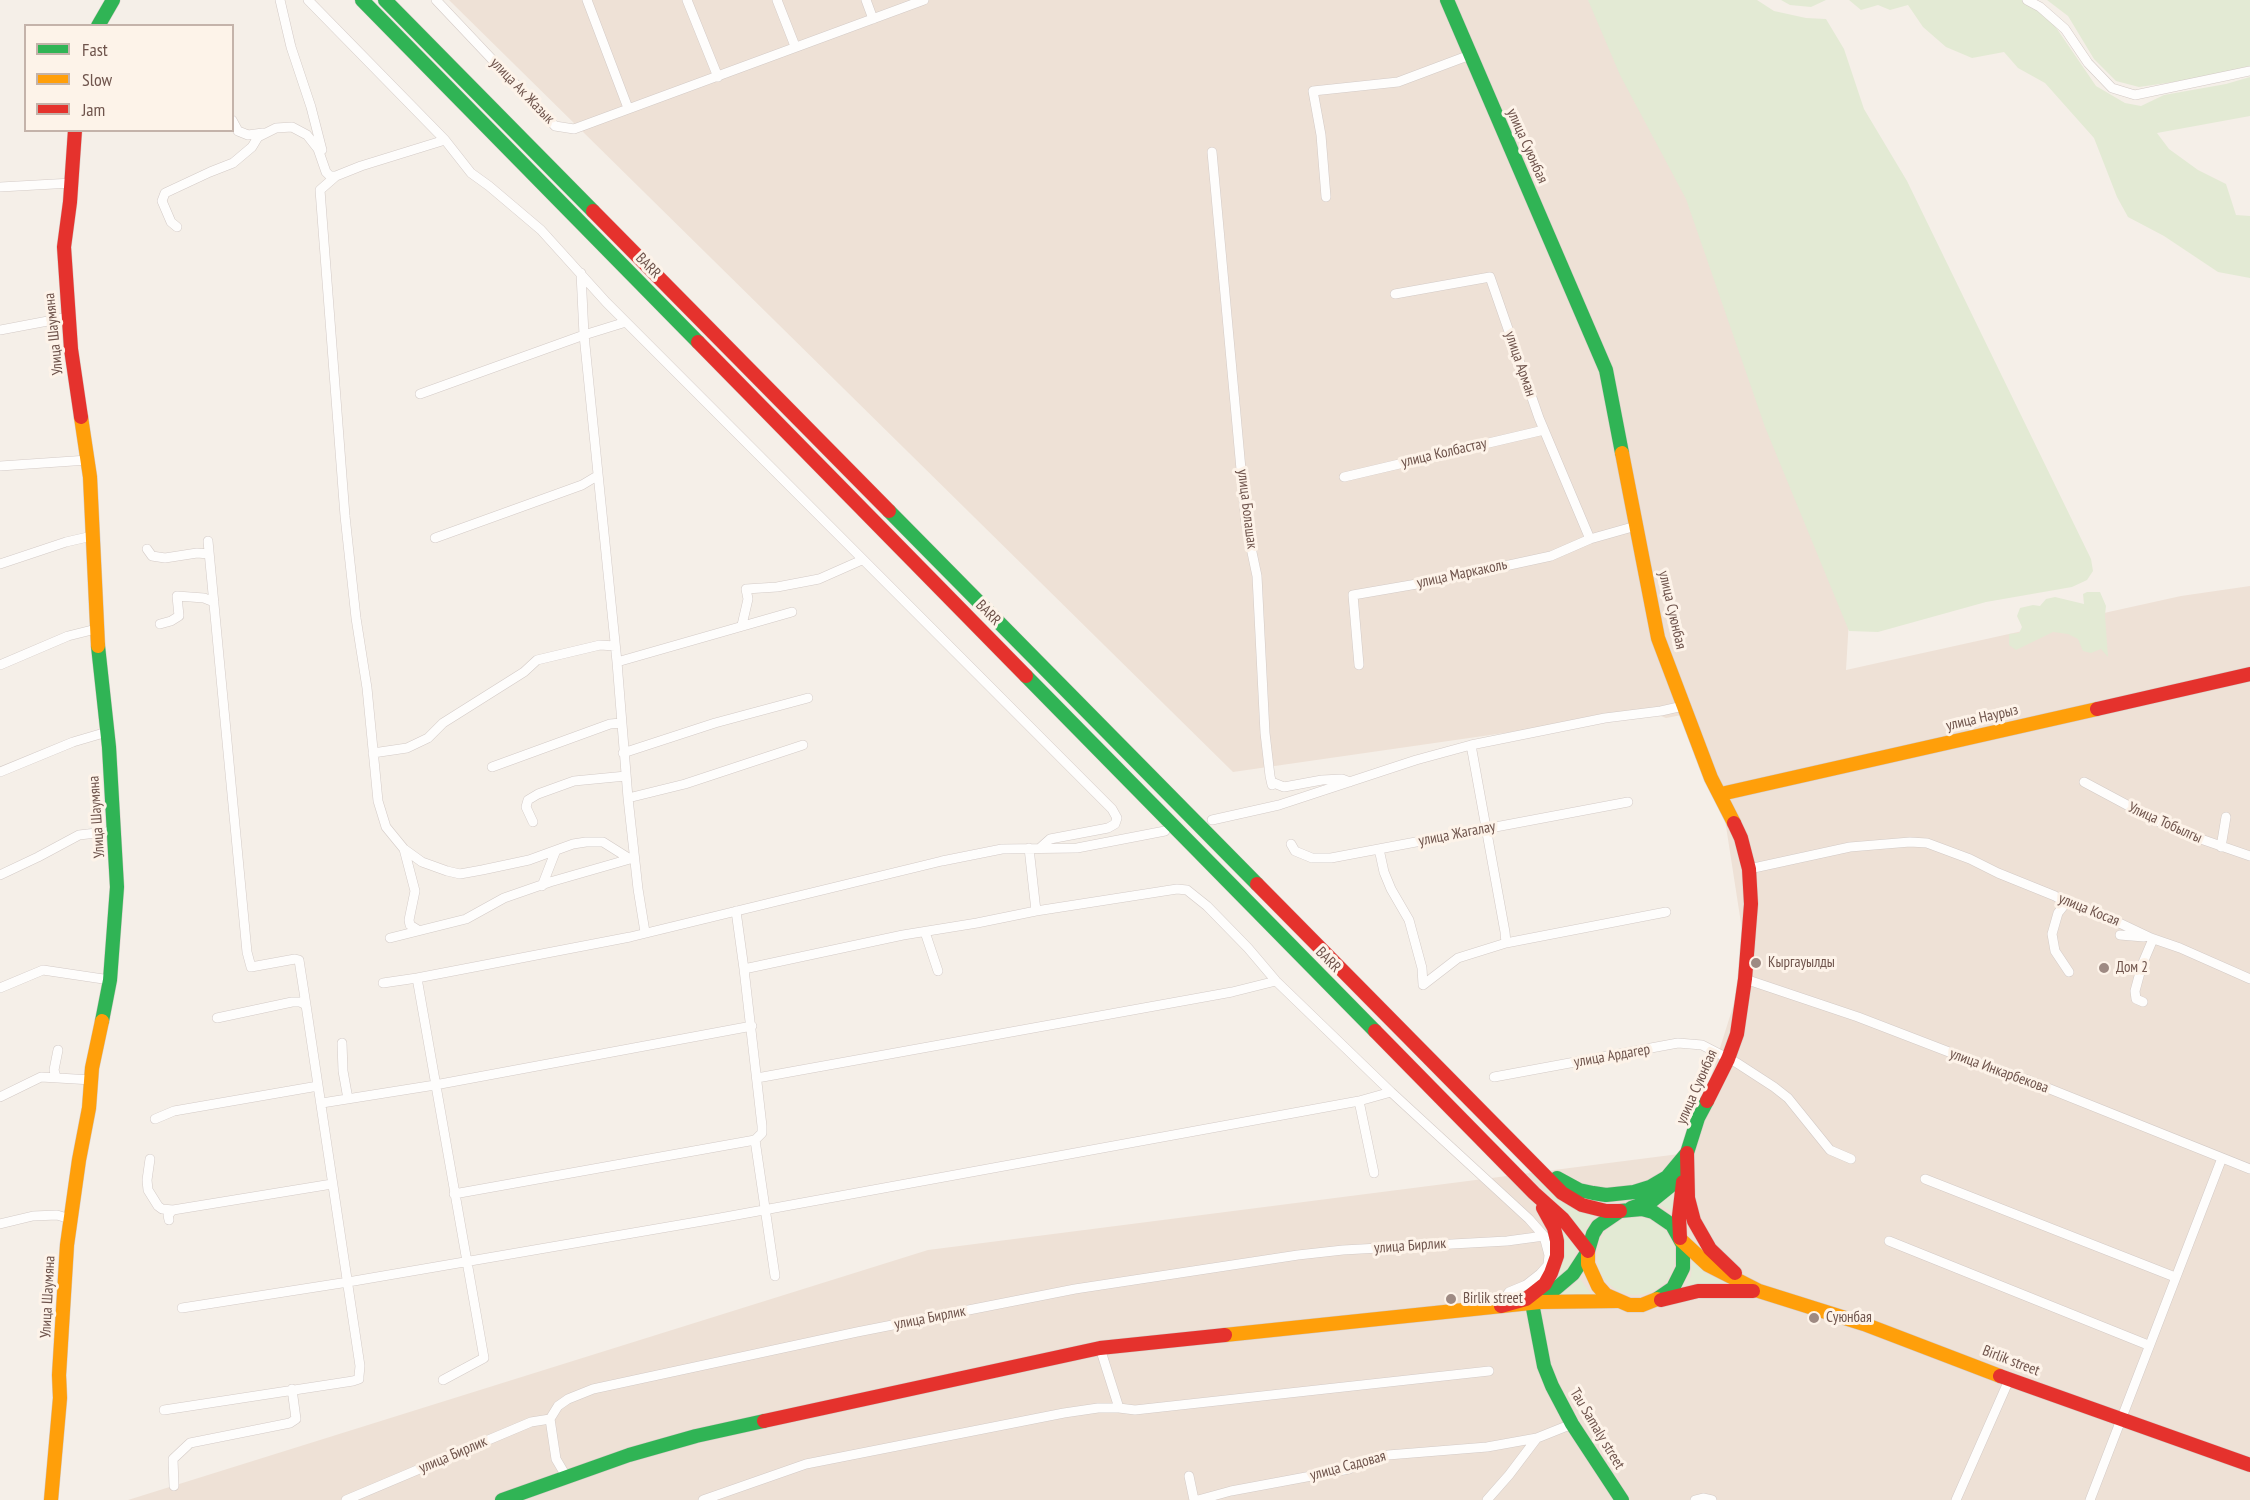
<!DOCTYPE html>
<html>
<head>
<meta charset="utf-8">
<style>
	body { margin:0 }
	#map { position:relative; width:2250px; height:1500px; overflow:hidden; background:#f5efe8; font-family:"PT Sans Narrow",sans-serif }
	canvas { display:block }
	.legend { position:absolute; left:24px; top:24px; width:210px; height:108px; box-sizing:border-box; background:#fdf3e9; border:2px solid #c4b3aa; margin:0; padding:8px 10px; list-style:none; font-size:18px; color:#6f544c }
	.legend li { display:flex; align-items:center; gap:12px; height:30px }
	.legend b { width:30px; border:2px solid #c4b3aa }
</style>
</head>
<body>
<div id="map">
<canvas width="2250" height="1500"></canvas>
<ul class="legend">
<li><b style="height:8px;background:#30b455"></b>Fast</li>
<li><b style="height:8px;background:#ff9f0a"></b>Slow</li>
<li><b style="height:8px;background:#e5322d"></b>Jam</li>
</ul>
</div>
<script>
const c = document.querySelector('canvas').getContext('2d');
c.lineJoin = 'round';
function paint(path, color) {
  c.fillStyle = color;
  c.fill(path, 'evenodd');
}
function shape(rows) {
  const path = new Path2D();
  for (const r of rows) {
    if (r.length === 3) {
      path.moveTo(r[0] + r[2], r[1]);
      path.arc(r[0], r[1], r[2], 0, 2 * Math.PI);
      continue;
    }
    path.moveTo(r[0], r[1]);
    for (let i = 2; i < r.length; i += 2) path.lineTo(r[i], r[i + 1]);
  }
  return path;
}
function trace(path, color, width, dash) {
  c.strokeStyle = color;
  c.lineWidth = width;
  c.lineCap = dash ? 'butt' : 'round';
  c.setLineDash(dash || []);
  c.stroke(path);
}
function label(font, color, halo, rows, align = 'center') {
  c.font = font + ' "PT Sans Narrow",sans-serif';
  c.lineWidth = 6;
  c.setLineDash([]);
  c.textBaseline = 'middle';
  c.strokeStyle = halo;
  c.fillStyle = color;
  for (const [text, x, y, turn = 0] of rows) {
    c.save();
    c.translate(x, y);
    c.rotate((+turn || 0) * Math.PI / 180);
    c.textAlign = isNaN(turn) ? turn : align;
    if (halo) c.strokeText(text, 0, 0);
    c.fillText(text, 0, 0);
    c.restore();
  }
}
paint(shape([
	[449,0,1619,0,1849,619,1846,670,2181,596,2250,586,2250,1500,128,1500,928,1250,1687,1153,1747,962,1721,794,1687,714,1666,718,1650,712,1233,772]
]), '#eee1d6');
paint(shape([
	[1588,0,1757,0,1774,11,1806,18,1826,19,1844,49,1864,109,1907,181,2091,559,2093,571,2087,580,2072,587,1986,602,1878,632,1849,631,1765,427,1686,199,1620,75],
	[1781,0,1826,0,1811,7,1790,5],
	[1849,0,2025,0,2055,26,2096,86,2125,103,2141,106,2164,95,2226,84,2250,77,2250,116,2157,133,2169,149,2198,170,2226,184,2236,215,2250,216,2250,278,2218,272,2164,236,2128,217,2117,197,2094,138,2045,83,2018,68,2004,52,1972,58,1946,47,1923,27,1908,5,1890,10,1878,5,1861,10],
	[2047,0,2250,0,2250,66,2202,78,2139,87,2116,81,2094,59,2068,16],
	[2087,592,2100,592,2106,606,2105,615,2108,657,2101,649,2091,653,2083,651,2078,639,2068,634,2053,632,2016,650,2009,645,2009,634,2019,633,2022,627,2017,616,2020,608,2033,605,2040,606,2046,599,2055,597,2084,604,2083,594],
	[1528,1171,1595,1215,1582,1233,1562,1208],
	[1679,1186,1675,1214,1656,1202],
	[1636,1256,39],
	[1558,1226,1576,1247,1574,1260,1561,1279,1558,1274],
	[1692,1261,1707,1274,1727,1283,1686,1285,1691,1276],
	[1579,1277,1592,1295,1559,1296,1574,1284]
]), '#e3ead4');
const street = shape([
	[280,0,291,47,311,107,322,150],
	[308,0,445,140,471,173,489,186,541,230,606,302,1112,809,1117,818,1115,824,1108,828,1050,839,1040,848],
	[436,0,555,126,574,129,924,0],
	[587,0,628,108],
	[687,0,718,77],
	[777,0,795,46],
	[866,0,873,19],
	[2027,0,2040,7,2065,29,2088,63,2112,88,2135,95,2250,71],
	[232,120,238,131,248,135,263,133],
	[445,140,361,166,336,176,320,190,345,516,356,618,367,688,378,801,386,827,404,849,422,862,447,871,460,874,482,870,529,860,573,844,586,842,603,842,630,859,634,858],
	[1212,152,1246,524,1257,576,1265,733,1270,776,1272,785,1274,783,1284,787,1322,780,1342,779,1350,782],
	[0,187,72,183],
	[1326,197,1321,135,1313,91,1398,82,1470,55],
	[177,227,171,222,162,201,165,193,210,172,233,163,252,147,258,137,276,128,292,127,307,135,318,149,326,172,330,176,336,176],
	[581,273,584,335,626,322],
	[1395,294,1490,277,1539,418,1590,539],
	[0,330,69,317],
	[420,394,584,335,617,662,628,798,638,889,645,932],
	[0,466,88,460],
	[1344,477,1544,430],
	[435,538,582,485,597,476],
	[208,541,247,952,251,967,295,959,299,960,306,1005],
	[147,549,152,556,165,558,197,553,209,554],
	[0,564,66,542,92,536],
	[160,624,171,621,179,616,177,596,204,598,214,602],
	[742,625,748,599,746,589,777,587,819,579,862,560],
	[617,662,792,612],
	[0,665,68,636,96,629],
	[1359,665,1353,595,1440,580,1551,556,1590,539,1636,526],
	[1471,745,1505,932,1506,943],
	[373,753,407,748,428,738,443,723,524,672,537,660,600,645,615,646],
	[623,753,715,723,808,698],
	[492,767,610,724,621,723],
	[0,772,73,742,107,732],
	[2084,782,2155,820,2195,837,2250,856],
	[628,798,685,784,803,745],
	[1212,820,1279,805,1416,760,1471,745,1605,718,1661,711,1683,706],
	[533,822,526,807,528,800,538,794,574,781,626,776],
	[1291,844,1295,851,1312,858,1331,858,1628,802],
	[2221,847,2226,817],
	[1029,848,1036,911],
	[404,849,415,891,409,920,410,925,418,930],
	[1379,849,1384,872,1391,889,1409,920,1422,968,1423,985,1458,958,1506,943,1666,912],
	[1749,869,1850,847,1910,842,1927,843,1970,859,1998,873,2055,896,2066,903,2111,919,2151,938,2180,948,2250,979],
	[0,875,38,857,79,835,114,831],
	[542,886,556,850],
	[2066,903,2058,913,2052,934,2055,951,2069,972],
	[736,911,744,969,903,935,977,923,1036,911,1177,889,1187,890,1207,906,1248,948,1276,981,1391,1092,1529,1219,1544,1236,1549,1255,1548,1265,1540,1274,1526,1285,1509,1292,1501,1304],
	[925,932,938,971],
	[2120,935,2144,937],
	[390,938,466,919,504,898,550,882,630,859],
	[417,978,484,1358,443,1380],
	[1745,979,1858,1017,1975,1062,2025,1079,2250,1169],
	[383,983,417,978,630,937,942,861,1002,849,1077,848,1165,831],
	[0,988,43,970,110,980],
	[2143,1002,2136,999,2135,991,2142,965,2153,939],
	[342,1043,343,1071,348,1099],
	[56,1077,54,1070,58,1050],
	[1494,1077,1678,1043,1702,1045,1737,1063,1774,1087,1788,1098,1830,1150,1851,1159],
	[757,1078,1232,992,1276,981],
	[0,1097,41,1077,92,1080],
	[1359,1101,1374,1173],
	[322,1103,435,1085,752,1026],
	[155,1119,174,1111,318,1086],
	[755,1140,775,1276],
	[150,1159,147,1180,148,1190,158,1206,162,1209,173,1210],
	[1925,1179,2175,1277],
	[454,1194,755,1140,762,1133,762,1126,744,969],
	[169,1220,168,1215,173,1210,332,1184],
	[0,1224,33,1216,57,1215,70,1219],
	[1889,1241,2148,1345],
	[182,1308,348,1282,720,1218,1359,1101,1391,1092],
	[1119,1408,1135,1410,1489,1371],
	[164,1410,353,1381,359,1379,359,1376,360,1366,306,1005,300,1002,292,1002,217,1018],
	[550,1419,556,1459,566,1476],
	[1189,1476,1194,1500],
	[174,1486,173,1459,190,1443,290,1423,296,1419,292,1389],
	[346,1500,531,1422,550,1419,558,1406,568,1399,593,1389,857,1332,1075,1289,1298,1255,1343,1250,1507,1241,1544,1236],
	[703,1500,806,1464,1064,1413,1098,1408,1119,1408,1100,1348],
	[1198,1500,1231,1491,1349,1469,1362,1463,1388,1455,1487,1447,1537,1438],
	[1487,1500,1509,1475,1537,1438,1572,1424],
	[1695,1500,1703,1498,1712,1500],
	[1956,1500,2009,1380],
	[2090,1500,2222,1158]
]);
const fast = shape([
	[362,0,698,342],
	[385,0,593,211],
	[1447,0,1606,370,1622,453],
	[98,26,113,0],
	[889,511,1257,884],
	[98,646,109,747,117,887,110,980,102,1021],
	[1026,676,1375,1031],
	[1557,1178,1579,1190,1593,1193,1606,1195,1634,1192,1650,1187,1667,1177,1687,1153],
	[1631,1208,1653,1200,1674,1183,1687,1153,1698,1118,1707,1101],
	[1540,1302,1573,1274,1588,1251,1593,1234,1598,1226,1620,1211,1642,1209,1653,1212,1672,1225,1683,1245,1683,1268,1673,1288,1657,1299],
	[1532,1303,1544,1366,1552,1386,1572,1424,1622,1500],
	[502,1500,629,1455,696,1436,764,1421]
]);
const slow = shape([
	[81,417,90,477,98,646],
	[1622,453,1658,638,1711,778,1734,823],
	[1721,794,2097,709],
	[1681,1240,1708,1265,1759,1291,1864,1324,2000,1376],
	[1588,1251,1588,1264,1598,1286,1606,1295,1629,1305,1642,1305,1657,1299],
	[1225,1335,1540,1302,1617,1301],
	[51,1500,60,1398,59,1375,67,1245,79,1160,89,1108,92,1068,102,1021]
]);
const jam = shape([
	[75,130,70,202,64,247,71,349,81,417],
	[593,211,889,511],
	[698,342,1026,676],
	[2097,709,2250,674],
	[1257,884,1562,1193,1582,1205,1606,1211,1620,1211],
	[1375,1031,1534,1193,1563,1219,1588,1251],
	[1707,1101,1728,1059,1737,1034,1745,979,1751,904,1749,869,1741,838,1734,823],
	[1687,1153,1688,1198,1694,1221,1710,1249,1735,1273],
	[1680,1238,1679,1216,1683,1182],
	[1661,1300,1698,1291,1753,1291],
	[1501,1306,1526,1299,1545,1284,1551,1273,1557,1256,1557,1241,1554,1228,1543,1208],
	[2000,1376,2250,1465],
	[764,1421,1100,1348,1225,1335]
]);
trace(street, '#d3cac6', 10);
trace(fast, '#d4cac5', 15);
trace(slow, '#d4cac5', 15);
trace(jam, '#d4cac5', 15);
trace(street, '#fefdfc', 9);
trace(fast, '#30b455', 14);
trace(slow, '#ff9f0a', 14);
trace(jam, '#e5322d', 14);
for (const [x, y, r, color] of [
	[1756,963,6,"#9e8a83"],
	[2104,968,6,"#9e8a83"],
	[1451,1299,6,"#9e8a83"],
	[1814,1318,6,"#9e8a83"]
]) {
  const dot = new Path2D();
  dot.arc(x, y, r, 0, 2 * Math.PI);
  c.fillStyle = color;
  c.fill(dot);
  trace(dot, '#fdf3e9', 2);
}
label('15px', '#6f544c', '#fdf3e9', [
	["улица Ак Жазык",522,91,46],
	["улица Суюнбая",1527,146,66],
	["BARR",648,266,46],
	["Улица Шаумяна",54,334,-96],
	["улица Арман",1520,364,71],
	["улица Колбастау",1444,453,-13],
	["улица Болашак",1247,509,83],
	["улица Маркаколь",1462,574,-12],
	["улица Суюнбая",1672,610,77],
	["BARR",988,613,46],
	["улица Наурыз",1982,718,-13],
	["Улица Шаумяна",97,817,-94],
	["Улица Тобылгы",2165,823,24],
	["улица Жагалау",1457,834,-11],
	["улица Косая",2089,910,22],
	["BARR",1328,960,46],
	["улица Ардагер",1612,1056,-10],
	["улица Инкарбекова",1999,1071,20],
	["улица Суюнбая",1697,1087,-66],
	["улица Бирлик",1410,1246,-4],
	["Улица Шаумяна",48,1297,-87],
	["улица Бирлик",930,1318,-11],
	["Birlik street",2011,1361,21],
	["Tau Samaly street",1597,1429,59],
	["улица Бирлик",453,1455,-23],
	["улица Садовая",1348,1466,-15]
]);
label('15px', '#6f544c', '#fdf3e9', [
	["Кыргауылды",1768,963],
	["Дом 2",2116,968],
	["Birlik street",1463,1299],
	["Суюнбая",1826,1318]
], 'left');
</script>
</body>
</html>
